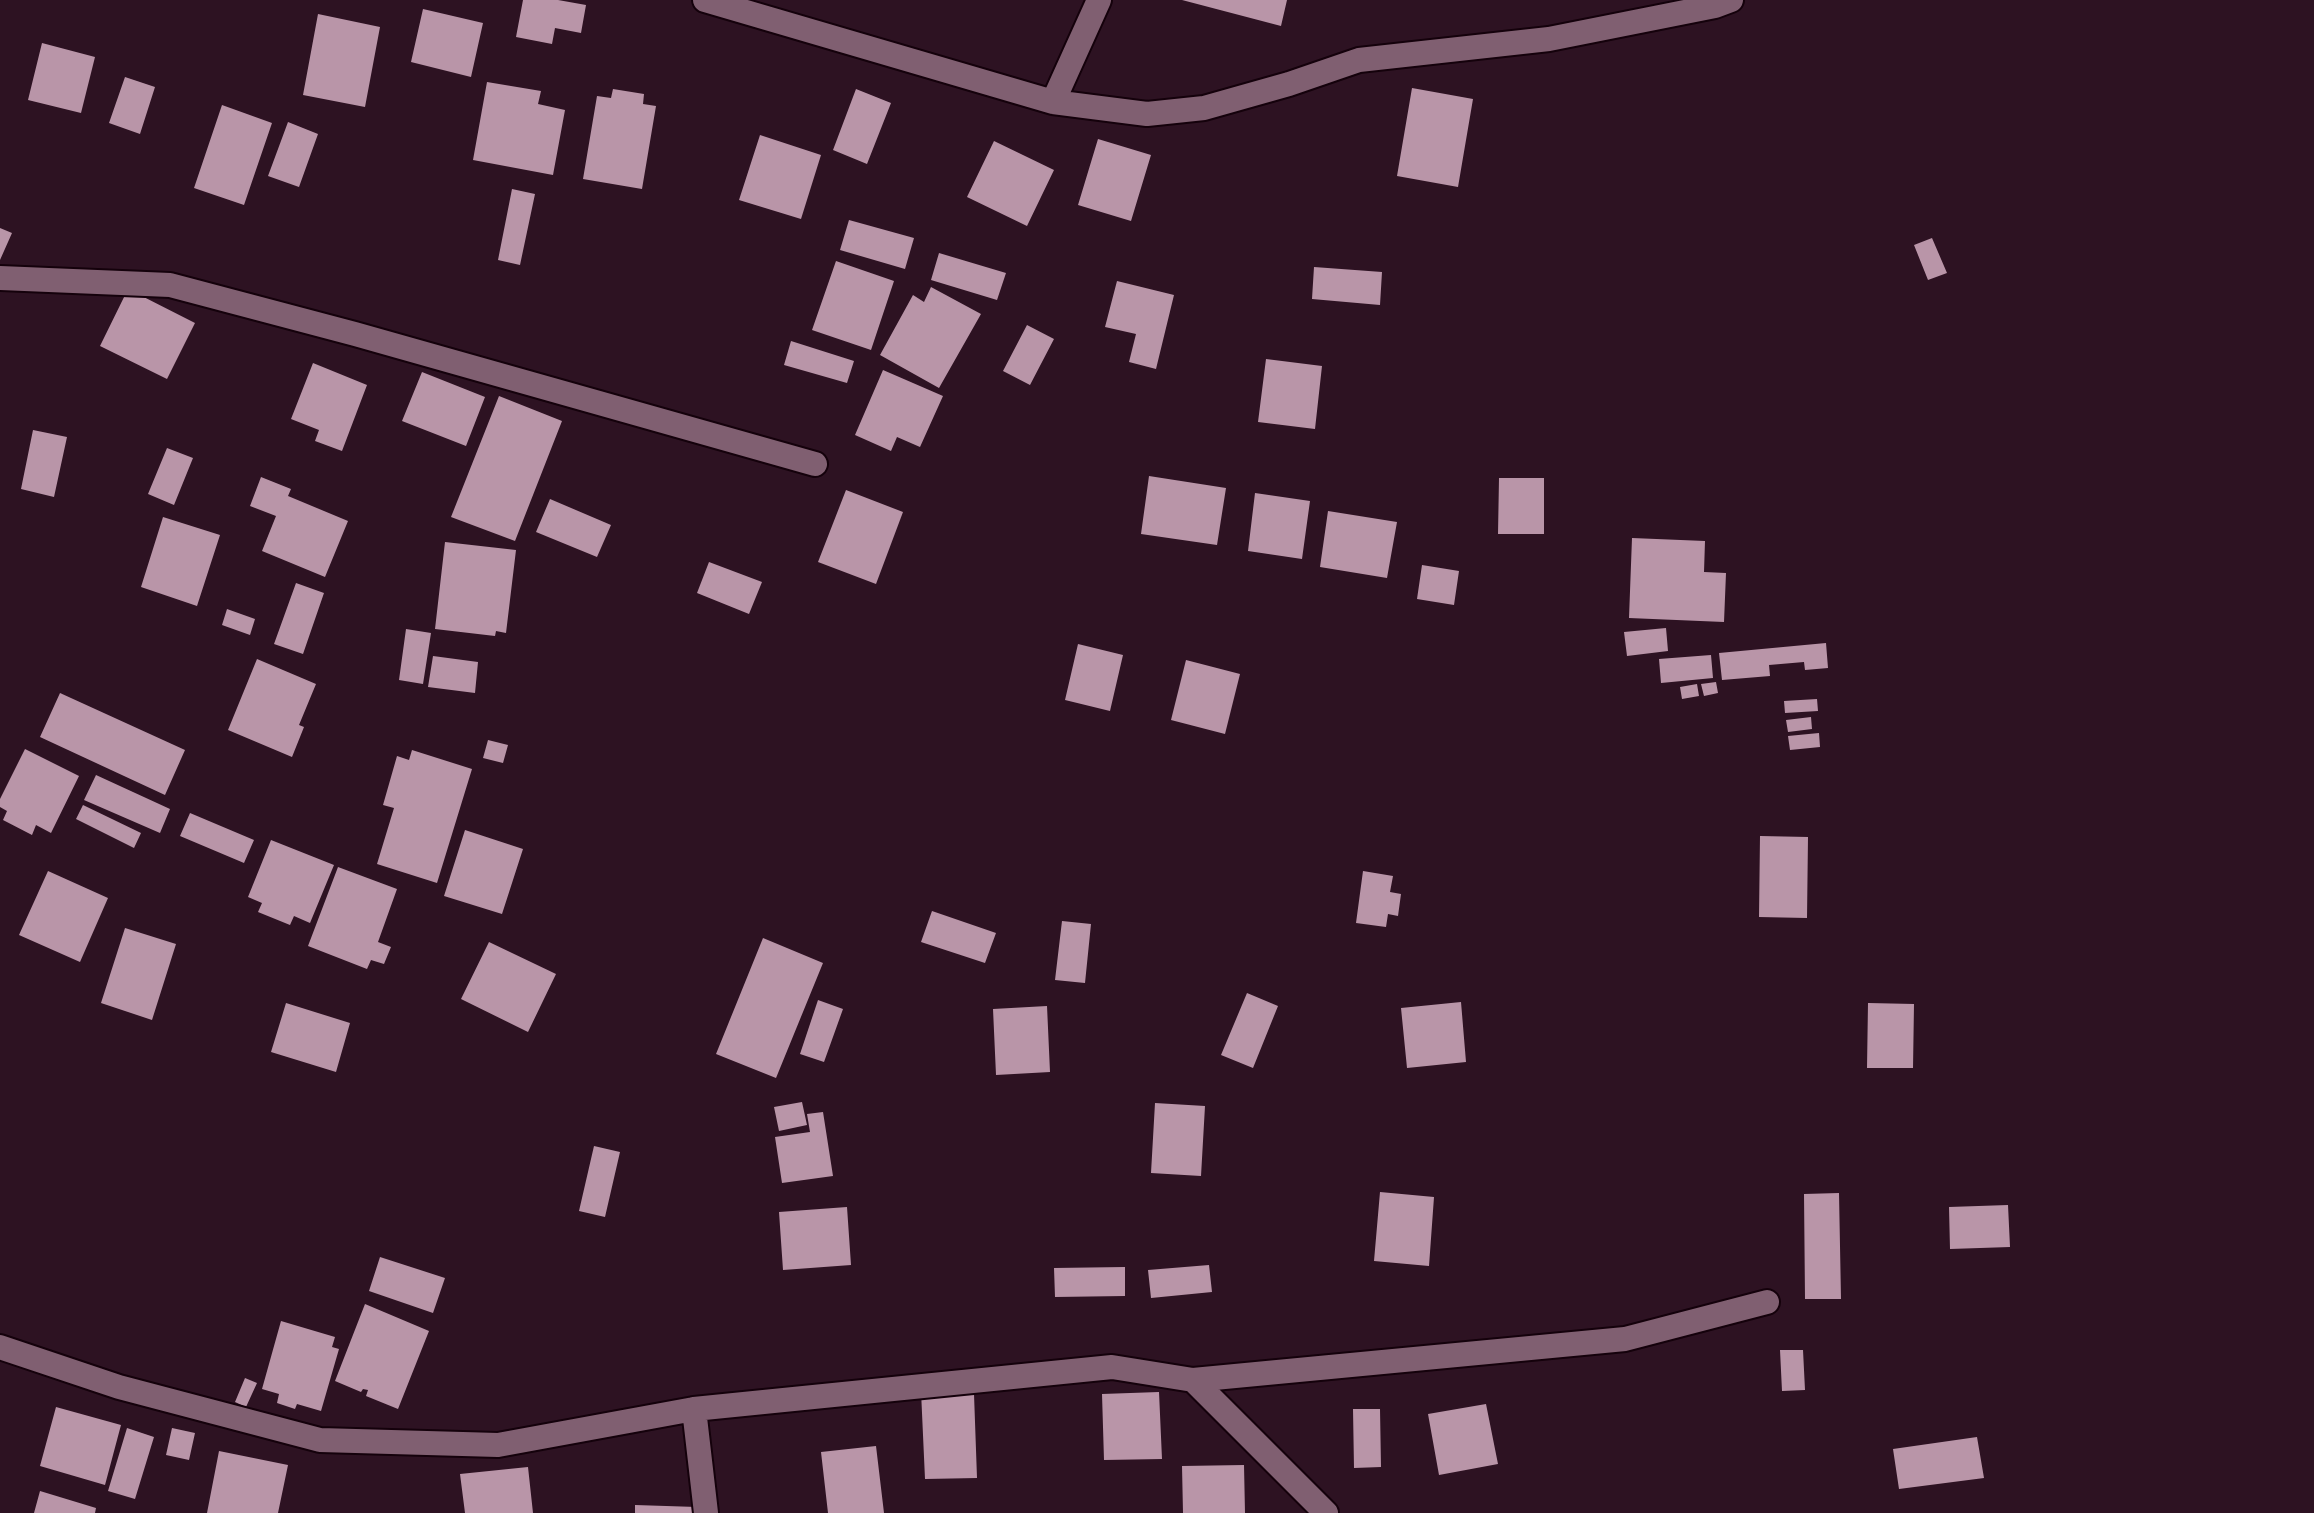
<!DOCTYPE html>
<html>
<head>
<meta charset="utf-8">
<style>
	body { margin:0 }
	canvas { display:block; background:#2d1222 }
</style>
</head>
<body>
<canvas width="2314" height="1513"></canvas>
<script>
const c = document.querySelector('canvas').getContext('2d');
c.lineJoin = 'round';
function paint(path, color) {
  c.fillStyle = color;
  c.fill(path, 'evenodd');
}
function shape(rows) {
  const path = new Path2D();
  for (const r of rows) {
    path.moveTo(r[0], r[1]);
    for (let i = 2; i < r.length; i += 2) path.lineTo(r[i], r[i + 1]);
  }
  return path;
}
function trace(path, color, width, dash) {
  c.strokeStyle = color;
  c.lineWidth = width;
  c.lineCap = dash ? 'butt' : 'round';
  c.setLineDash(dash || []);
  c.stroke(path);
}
paint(shape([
	[523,0,558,0,586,5,581,33,555,28,552,44,516,37],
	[1182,0,1287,0,1281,26],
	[423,9,483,23,471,77,411,62],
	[318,14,380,27,365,107,303,95],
	[42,43,95,57,81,113,28,100],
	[125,77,155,87,140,134,109,123],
	[487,82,541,91,538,104,565,110,553,175,473,160],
	[1412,88,1473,99,1458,187,1397,176],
	[613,89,644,94,643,104,656,106,642,189,583,179,597,96,611,98],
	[856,89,891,103,867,164,833,150],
	[222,105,272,123,244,205,194,188],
	[288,122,318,134,299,187,268,176],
	[760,135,821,155,801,219,739,200],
	[1098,139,1151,155,1131,221,1078,205],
	[994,141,1054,170,1027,226,967,197],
	[512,189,535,194,520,265,498,260],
	[849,220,914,238,905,269,840,250],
	[0,228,12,233,0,260],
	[1932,238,1947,273,1928,280,1914,245],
	[939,253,1006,273,997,300,931,280],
	[836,261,894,281,871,350,812,330],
	[1314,267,1382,272,1380,305,1312,299],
	[1117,281,1174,295,1156,369,1129,362,1136,334,1105,327],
	[931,287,981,314,939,388,880,355,913,295,924,302],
	[128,289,195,323,167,379,100,346],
	[1027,325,1054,339,1030,385,1003,371],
	[791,341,854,361,847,383,784,365],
	[1266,359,1322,366,1315,429,1258,422],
	[313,363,367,385,342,451,315,441,319,430,291,419],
	[883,370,943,396,920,447,897,437,891,451,855,435],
	[422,372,485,397,466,446,402,421],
	[499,396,562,421,515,541,451,517],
	[33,430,67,437,54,497,21,489],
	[167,448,193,458,174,505,148,494],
	[1149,476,1226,488,1217,545,1141,534],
	[261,477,291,489,288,496,348,521,325,577,262,551,276,516,250,506],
	[1499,478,1544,478,1544,534,1498,534],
	[846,490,903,512,876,584,818,562],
	[1255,493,1310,501,1302,559,1248,551],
	[550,499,611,525,597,557,536,532],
	[1328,511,1397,522,1387,578,1320,567],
	[163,517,220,535,197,606,141,587],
	[1632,538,1705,541,1704,572,1726,573,1724,622,1629,618],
	[445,542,516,550,506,633,496,631,495,636,435,629],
	[709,562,762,582,749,614,697,593],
	[1422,565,1459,571,1454,605,1417,599],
	[296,583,324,593,303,654,274,644],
	[227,609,255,619,250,635,222,625],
	[1666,628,1668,651,1627,656,1624,632],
	[406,629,431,633,423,684,399,680],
	[1826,643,1828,668,1805,670,1804,662,1769,665,1770,676,1722,680,1719,653],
	[1078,644,1123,655,1110,711,1065,700],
	[1711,655,1713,678,1661,683,1659,659],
	[433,656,478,662,475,693,428,687],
	[257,659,316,684,299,725,304,727,292,757,228,730],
	[1186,660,1240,674,1225,734,1171,720],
	[1716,682,1718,693,1704,696,1701,684],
	[1697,684,1699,696,1682,699,1680,687],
	[60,693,185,750,165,795,40,737],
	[1817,699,1818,711,1785,713,1784,701],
	[1811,717,1812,729,1788,732,1786,720],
	[1819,733,1820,747,1790,750,1788,736],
	[488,740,508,745,503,763,483,758],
	[25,749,79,776,51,833,36,825,32,835,3,820,7,811,0,807,0,799],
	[412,750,472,769,437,883,377,864,394,808,383,805,397,756,409,760],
	[96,775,170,809,160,833,84,800],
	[83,805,141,833,134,848,76,819],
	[190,813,254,840,244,863,180,836],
	[465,830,523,849,502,914,444,896],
	[1760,836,1808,837,1807,918,1759,917],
	[271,840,334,865,310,923,294,916,290,925,258,912,262,903,248,897],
	[338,867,397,889,378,942,391,947,384,964,371,960,367,969,308,946],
	[48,871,108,898,80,962,19,935],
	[1363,871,1393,876,1390,892,1401,894,1398,916,1388,914,1386,927,1356,923],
	[932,911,996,933,985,963,921,942],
	[1062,921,1091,924,1085,983,1055,980],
	[125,928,176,944,152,1020,101,1003],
	[763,938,823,963,776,1078,716,1054],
	[489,942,556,974,528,1032,461,999],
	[1247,993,1278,1006,1253,1068,1221,1055],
	[818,1000,843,1009,824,1062,800,1054],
	[1461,1002,1466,1062,1407,1068,1401,1008],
	[286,1003,350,1023,336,1072,271,1052],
	[1868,1003,1914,1004,1913,1068,1867,1068],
	[1047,1006,1050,1072,996,1075,993,1009],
	[802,1102,807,1125,779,1131,774,1107],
	[1155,1103,1205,1106,1201,1176,1151,1173],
	[823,1112,833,1176,782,1183,775,1137,810,1132,807,1114],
	[594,1146,620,1152,605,1217,579,1211],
	[1380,1192,1434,1197,1429,1266,1374,1261],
	[1839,1193,1841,1299,1805,1299,1804,1194],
	[2008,1205,2010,1247,1950,1249,1949,1207],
	[847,1207,851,1265,783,1270,779,1212],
	[380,1257,445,1278,433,1313,369,1291],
	[1209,1265,1212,1292,1151,1298,1148,1270],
	[1125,1267,1125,1296,1055,1297,1054,1268],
	[365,1304,429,1331,398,1409,366,1396,368,1390,363,1389,361,1392,335,1381],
	[281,1321,335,1337,332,1347,339,1349,321,1411,297,1404,295,1409,277,1403,279,1394,262,1389],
	[1780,1350,1803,1350,1805,1390,1782,1391],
	[245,1378,257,1383,246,1407,235,1402],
	[921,1391,937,1396,974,1394,977,1478,925,1479],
	[1159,1392,1162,1459,1104,1460,1102,1394],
	[1486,1404,1498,1464,1439,1475,1428,1414],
	[56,1407,121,1425,105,1485,40,1466],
	[1353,1409,1380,1409,1381,1467,1354,1468],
	[127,1428,154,1437,135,1499,108,1491],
	[172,1428,195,1433,189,1460,166,1455],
	[1977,1437,1984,1478,1899,1489,1893,1449],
	[876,1446,884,1513,828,1513,821,1452],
	[219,1451,288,1465,278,1513,207,1513],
	[1244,1465,1245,1513,1183,1513,1182,1466],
	[528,1467,533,1513,465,1513,460,1474],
	[40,1491,96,1508,95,1513,34,1513],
	[635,1505,697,1507,697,1513,635,1513]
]), '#b995a8');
const minor = shape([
	[705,0,1053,102,1147,114,1204,108,1289,84,1359,60,1549,39,1715,6,1731,0],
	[1053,102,1099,0],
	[0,278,170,285,355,334,815,464],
	[0,1347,119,1387,320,1440,498,1445,694,1409,1112,1367,1193,1380,1625,1339,1767,1302],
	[1193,1380,1326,1513],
	[694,1409,706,1513]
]);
trace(minor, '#14010b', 28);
trace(minor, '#805f71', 24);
</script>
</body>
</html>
